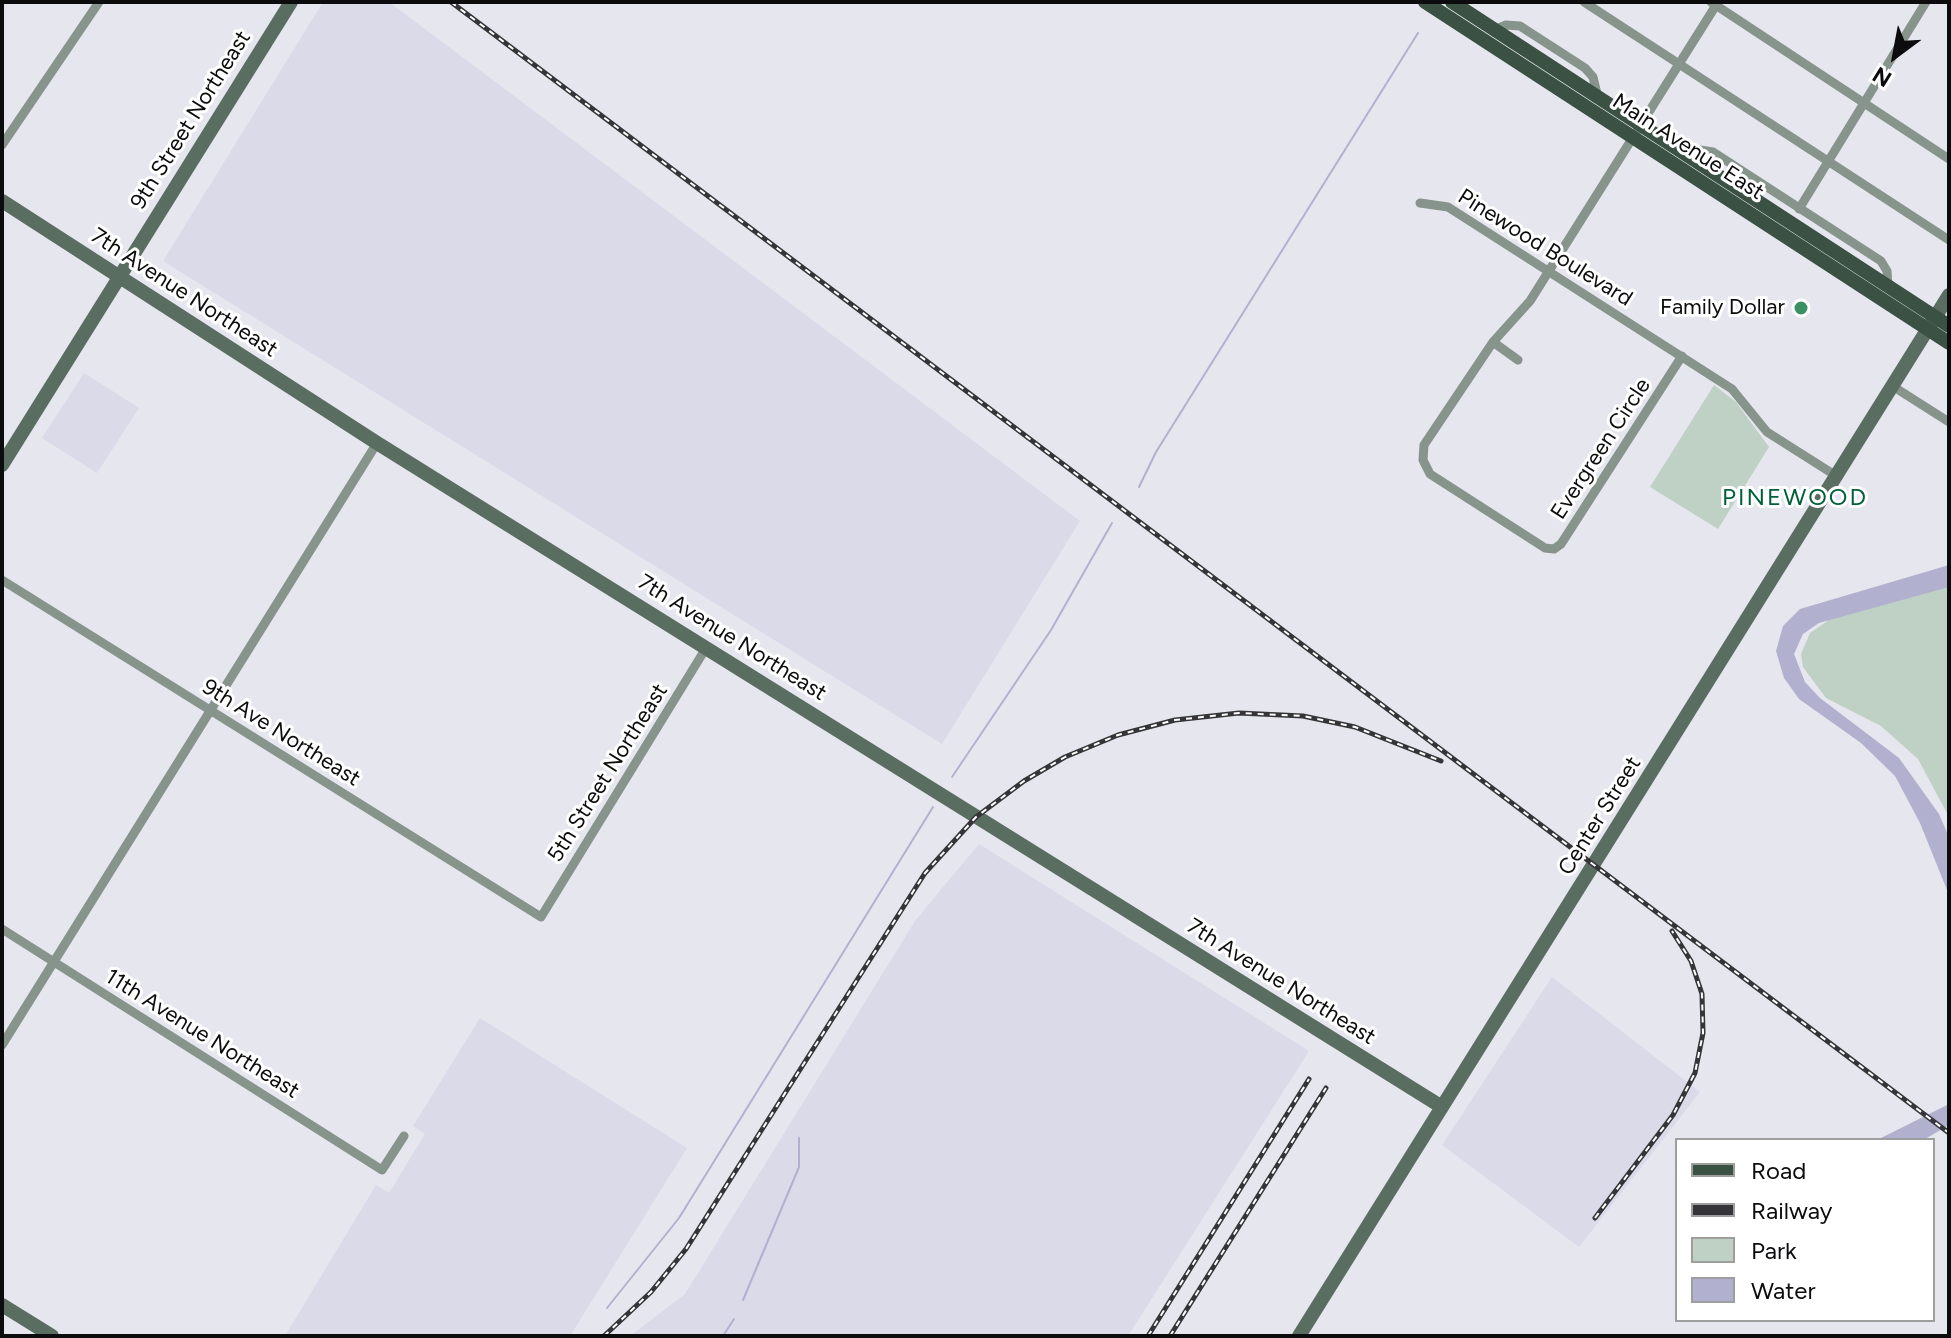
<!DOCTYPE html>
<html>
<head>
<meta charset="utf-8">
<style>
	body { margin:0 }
	#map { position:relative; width:1951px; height:1338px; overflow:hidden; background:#e6e6ee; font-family:Figtree,sans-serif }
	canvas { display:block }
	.frame { position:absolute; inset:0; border:4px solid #0c0c0e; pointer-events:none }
	.legend { position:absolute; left:1675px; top:1138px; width:260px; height:184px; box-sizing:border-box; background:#fff; border:2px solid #9e9e9f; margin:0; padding:10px 14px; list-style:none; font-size:24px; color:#0c0c0e }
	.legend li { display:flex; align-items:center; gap:16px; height:40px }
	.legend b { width:40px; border:2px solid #9e9e9f }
	.north { position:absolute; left:1855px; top:16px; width:80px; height:80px; -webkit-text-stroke:6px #fff; paint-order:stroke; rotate:212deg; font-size:22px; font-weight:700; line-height:32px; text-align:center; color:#0c0c0e }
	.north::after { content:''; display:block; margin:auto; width:28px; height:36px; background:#0c0c0e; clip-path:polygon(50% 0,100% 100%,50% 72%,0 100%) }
</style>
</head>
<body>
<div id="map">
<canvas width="1951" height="1338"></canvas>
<div class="frame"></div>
<ul class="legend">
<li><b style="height:10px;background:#3a5143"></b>Road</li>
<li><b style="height:10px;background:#353539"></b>Railway</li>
<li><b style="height:22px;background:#bed1c4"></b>Park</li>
<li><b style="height:22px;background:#b1b1cf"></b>Water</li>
</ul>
<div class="north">N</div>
</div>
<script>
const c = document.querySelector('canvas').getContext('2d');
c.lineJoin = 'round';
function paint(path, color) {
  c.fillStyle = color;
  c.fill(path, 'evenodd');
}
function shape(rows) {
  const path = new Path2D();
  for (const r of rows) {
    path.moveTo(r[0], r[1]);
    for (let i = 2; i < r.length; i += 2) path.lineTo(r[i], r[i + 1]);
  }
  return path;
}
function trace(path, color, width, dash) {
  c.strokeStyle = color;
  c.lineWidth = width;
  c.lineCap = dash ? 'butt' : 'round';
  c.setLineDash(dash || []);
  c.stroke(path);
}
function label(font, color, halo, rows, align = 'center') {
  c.font = font + ' Figtree,sans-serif';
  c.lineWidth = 6;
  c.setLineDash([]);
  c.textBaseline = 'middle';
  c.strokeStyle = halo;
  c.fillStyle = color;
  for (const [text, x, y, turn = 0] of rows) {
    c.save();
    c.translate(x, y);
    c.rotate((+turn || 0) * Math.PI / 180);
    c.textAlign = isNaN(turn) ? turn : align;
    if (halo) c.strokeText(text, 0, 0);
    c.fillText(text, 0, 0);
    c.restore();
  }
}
paint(shape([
	[323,2,389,2,1080,521,942,744,163,261],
	[84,373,139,408,97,473,42,438],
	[979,844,1309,1051,1128,1336,630,1336,685,1294,915,921],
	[1552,977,1700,1092,1579,1247,1442,1145],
	[480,1018,687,1148,570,1336,285,1336,376,1185,389,1193,425,1134,413,1126]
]), '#dadae9');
paint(shape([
	[1714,385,1736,402,1769,447,1718,529,1650,487],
	[1949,585,1949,817,1918,759,1881,726,1826,698,1803,667,1801,654,1810,633,1829,620]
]), '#bed1c4');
paint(shape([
	[1949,565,1949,587,1819,623,1803,634,1794,654,1805,682,1820,698,1899,758,1939,814,1949,837,1949,895,1920,823,1895,776,1861,743,1799,699,1784,678,1776,651,1783,626,1800,609],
	[1949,1104,1949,1125,1925,1139,1877,1140]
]), '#b1b1cf');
trace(shape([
	[1139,487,1156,452,1418,33],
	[952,777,1051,630,1112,523],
	[743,1300,799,1167,799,1138],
	[607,1308,679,1218,933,807],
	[723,1336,734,1319]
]), '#b1b1cf', 2);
trace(shape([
	[1584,2,1949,240],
	[1711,2,1949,159],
	[1494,30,1506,25,1520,26,1585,68,1593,77,1598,98],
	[2,145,99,2],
	[1684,154,1700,150,1713,152,1881,261,1887,271,1888,286],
	[1420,203,1448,207,1732,389,1767,432,1838,477],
	[1799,209,1926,2],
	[1493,342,1518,360],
	[1682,356,1561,544,1554,549,1545,548,1430,474,1423,460,1424,445,1493,342,1530,301,1718,2],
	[1894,387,1949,422],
	[2,580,541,917,706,648],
	[2,929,382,1170,404,1136],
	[2,1045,377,443]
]), '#87948c', 9);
trace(shape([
	[2,201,377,443,1442,1107],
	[2,465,291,2],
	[2,1305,52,1336],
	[1299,1336,1949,295]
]), '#5a6d61', 14);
trace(shape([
	[1425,2,1949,343],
	[1452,2,1949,326]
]), '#3a5143', 14);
const rail = shape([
	[451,2,1949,1133],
	[1595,1218,1673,1115,1695,1073,1703,1033,1702,994,1691,961,1672,931],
	[604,1336,651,1292,686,1249,925,873,976,817,1024,781,1065,757,1118,735,1175,720,1239,713,1303,716,1355,727,1441,761],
	[1148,1336,1309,1079],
	[1170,1336,1326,1088]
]);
trace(rail, '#353539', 5);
trace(rail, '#fff', 2, [6]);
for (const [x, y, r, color] of [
	[1801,308,8,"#3b9063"]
]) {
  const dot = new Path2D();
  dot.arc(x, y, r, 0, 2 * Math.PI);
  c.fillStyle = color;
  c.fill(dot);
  trace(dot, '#fff', 3);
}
label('22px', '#0c0c0e', '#fff', [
	["9th Street Northeast",191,120,-58],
	["Main Avenue East",1688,147,33],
	["Pinewood Boulevard",1545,248,32],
	["7th Avenue Northeast",184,293,33],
	["Evergreen Circle",1601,449,-57],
	["7th Avenue Northeast",732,638,32],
	["9th Ave Northeast",281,733,32],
	["5th Street Northeast",608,773,-58],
	["Center Street",1600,816,-58],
	["7th Avenue Northeast",1281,982,32],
	["11th Avenue Northeast",202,1034,32]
]);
label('22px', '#0c0c0e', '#fff', [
	["Family Dollar",1785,308]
], 'right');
c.letterSpacing = '2px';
label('24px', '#025f38', '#fff', [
	["PINEWOOD",1795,498]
]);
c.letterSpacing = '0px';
</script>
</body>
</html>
